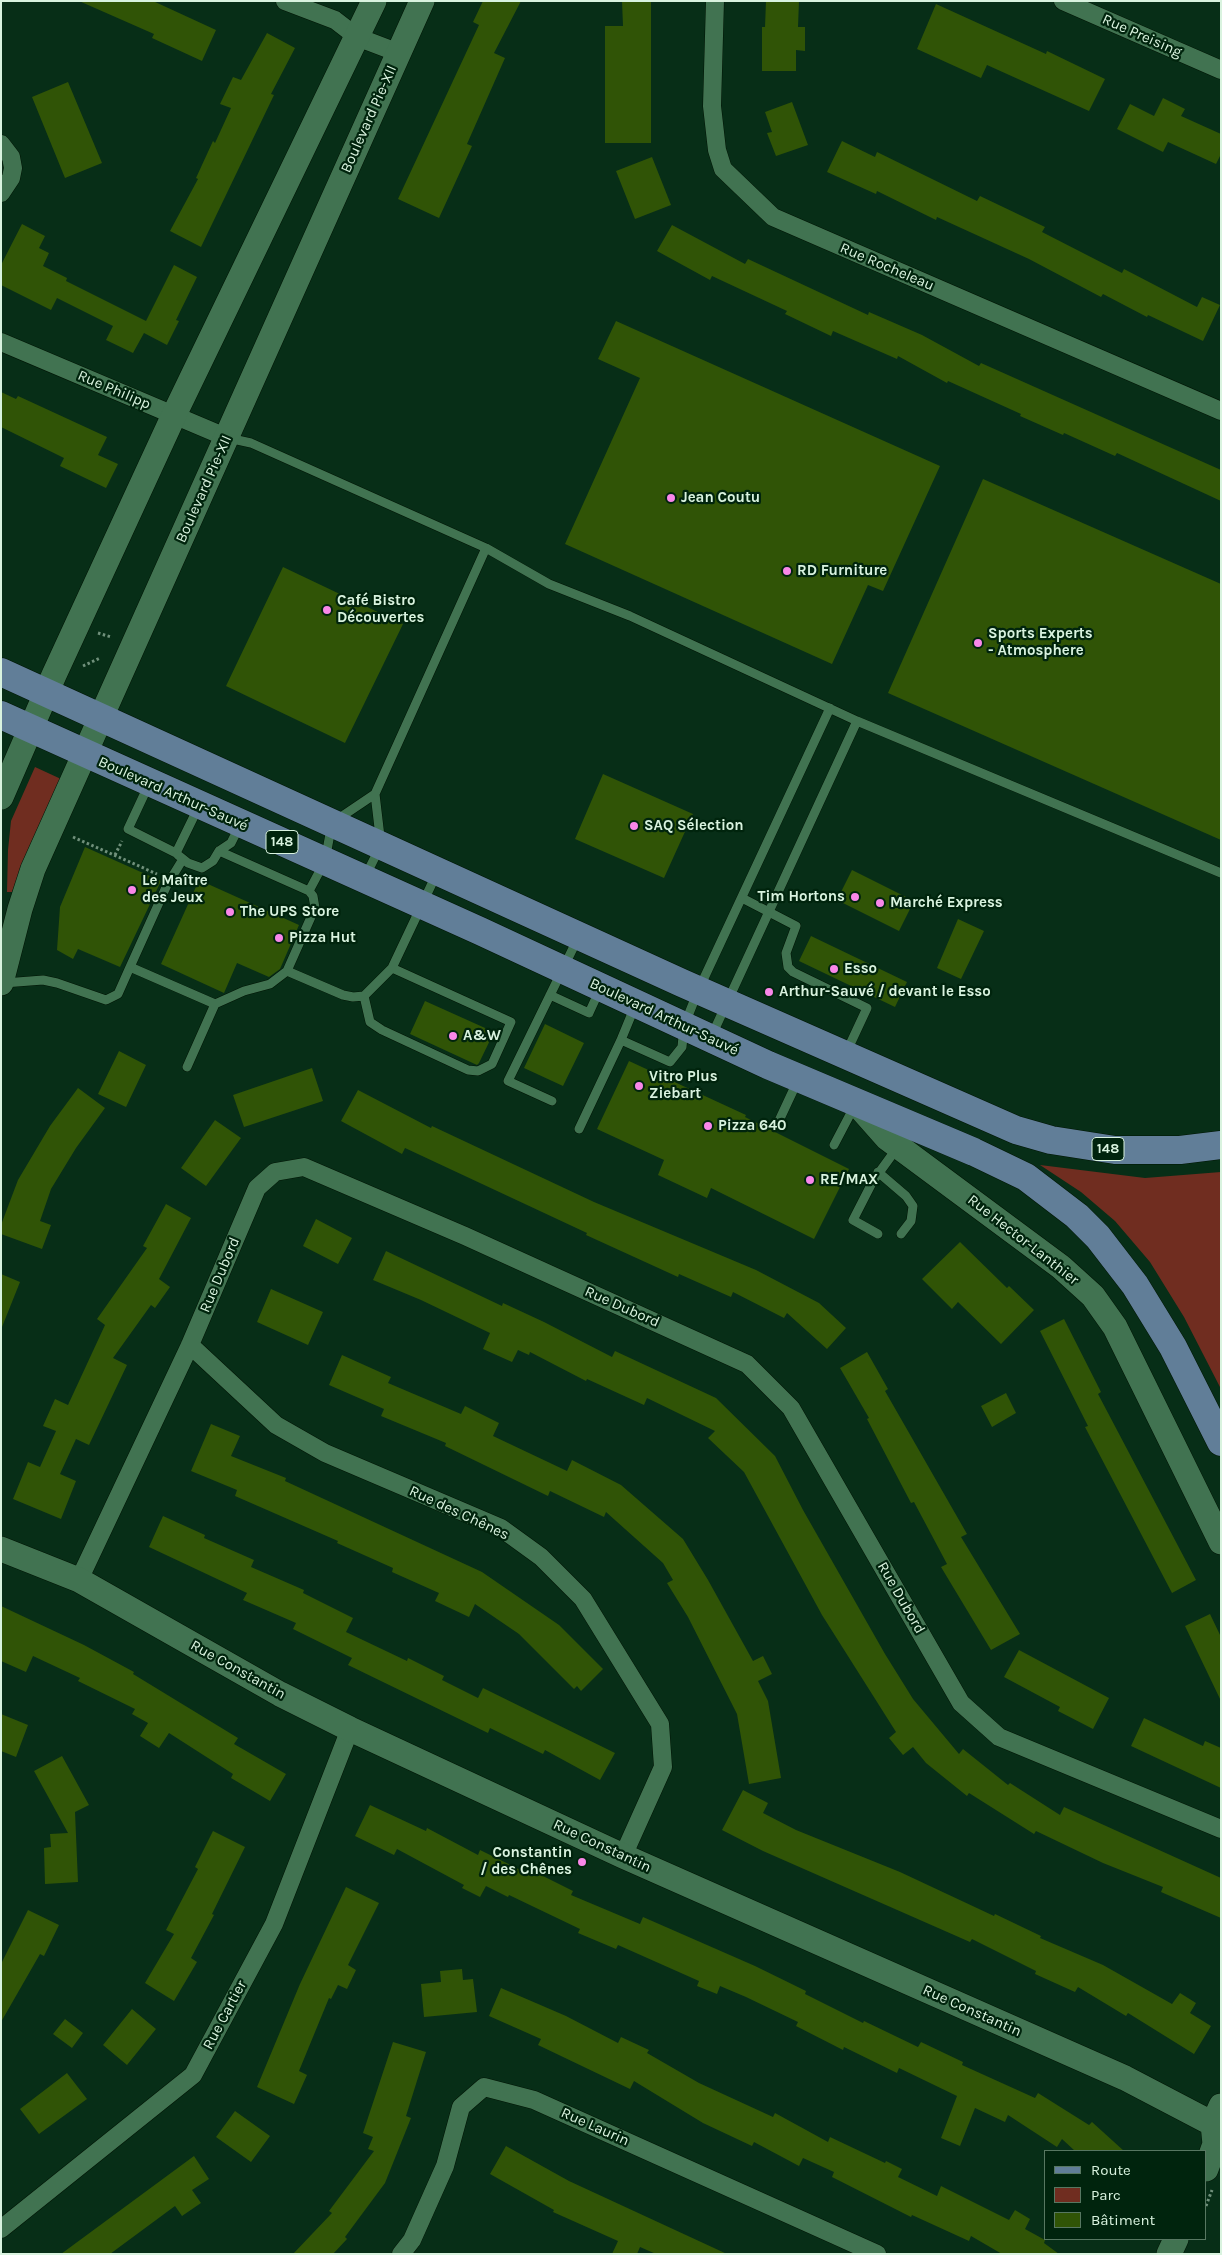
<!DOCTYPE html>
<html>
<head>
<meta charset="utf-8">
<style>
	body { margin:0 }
	#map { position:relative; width:1222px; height:2255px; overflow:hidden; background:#072e17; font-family:Karla,sans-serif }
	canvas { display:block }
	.frame { position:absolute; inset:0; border:2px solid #d9f3df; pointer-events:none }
	.legend { position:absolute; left:1044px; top:2150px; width:162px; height:90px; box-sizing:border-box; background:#00240d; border:1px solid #577761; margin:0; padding:6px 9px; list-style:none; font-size:15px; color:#d9f3df }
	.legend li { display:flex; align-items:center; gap:10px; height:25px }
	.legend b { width:25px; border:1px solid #577761 }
</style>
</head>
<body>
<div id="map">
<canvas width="1222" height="2255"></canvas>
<div class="frame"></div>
<ul class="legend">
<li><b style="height:6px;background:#617e98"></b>Route</li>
<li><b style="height:14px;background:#702d20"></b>Parc</li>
<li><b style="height:14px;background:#305406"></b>Bâtiment</li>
</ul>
</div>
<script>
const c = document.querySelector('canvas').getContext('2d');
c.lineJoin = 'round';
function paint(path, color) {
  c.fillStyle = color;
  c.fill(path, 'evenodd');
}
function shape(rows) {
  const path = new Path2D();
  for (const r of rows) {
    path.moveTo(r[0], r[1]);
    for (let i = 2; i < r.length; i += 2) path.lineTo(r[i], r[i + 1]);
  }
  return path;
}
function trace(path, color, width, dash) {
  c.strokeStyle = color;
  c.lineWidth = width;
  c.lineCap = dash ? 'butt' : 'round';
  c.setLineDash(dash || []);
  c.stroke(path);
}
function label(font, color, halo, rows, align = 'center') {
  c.font = font + ' Karla,sans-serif';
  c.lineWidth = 4.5;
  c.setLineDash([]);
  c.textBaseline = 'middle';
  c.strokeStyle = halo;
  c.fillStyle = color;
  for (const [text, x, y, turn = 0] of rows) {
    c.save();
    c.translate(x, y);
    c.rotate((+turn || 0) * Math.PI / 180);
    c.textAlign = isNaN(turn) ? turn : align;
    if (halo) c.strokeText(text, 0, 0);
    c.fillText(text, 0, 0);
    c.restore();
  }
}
paint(shape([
	[35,767,61,779,12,892,7,892,8,850,11,821],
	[1040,1165,1145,1178,1221,1172,1221,1389,1184,1317,1150,1262,1115,1221,1081,1192]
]), '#702d20');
paint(shape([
	[79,1,153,1,216,30,202,61,152,38,154,34],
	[483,1,521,1,494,53,505,58,467,144,472,146,439,218,398,199,479,25,473,22],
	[622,1,651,1,651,143,605,143,605,26,623,26],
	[766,1,799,1,798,27,805,27,805,51,796,50,796,71,762,71,762,27,765,27],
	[936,4,1046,54,1047,51,1105,79,1089,111,987,65,981,78,917,49],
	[267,33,295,48,271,94,274,95,201,247,170,231,198,179,196,178,213,141,215,143,231,108,220,104,233,77,241,80],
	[68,82,102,163,65,178,32,97],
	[1163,98,1185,109,1181,116,1221,134,1221,154,1216,164,1168,142,1163,152,1117,129,1130,104,1154,116],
	[792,102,808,145,776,156,767,133,772,132,765,112],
	[842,141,875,157,877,152,977,201,980,196,1045,227,1042,232,1122,273,1124,269,1197,307,1202,297,1220,305,1203,341,1148,315,1147,317,1103,294,1101,297,1029,259,937,217,936,220,877,191,876,194,827,172],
	[652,157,671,205,635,219,616,171],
	[22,224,45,236,39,248,49,253,43,266,67,278,66,281,146,321,174,265,197,277,176,320,179,321,167,345,144,333,133,353,106,340,113,326,57,298,51,310,1,285,1,265],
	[672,225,745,264,748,259,868,315,869,312,922,335,979,366,981,363,1221,470,1221,501,1117,453,1115,456,1064,433,1063,435,1020,416,1021,414,948,381,947,383,898,356,897,359,833,331,831,336,785,314,787,311,712,276,710,280,657,251],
	[616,321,940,466,883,591,868,585,832,664,565,544,640,378,598,359],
	[1,392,16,399,18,396,107,437,98,455,118,464,106,488,60,466,64,458,1,427],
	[983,479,1221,584,1221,840,888,693],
	[283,567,403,624,345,743,226,686],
	[603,774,693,814,664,878,575,839],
	[85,847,161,881,120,967,78,949,73,959,57,950,60,907],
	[852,870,914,901,899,931,837,900],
	[199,880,299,925,280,969,269,977,237,963,224,993,161,964],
	[958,919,984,931,961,979,937,968],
	[811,936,907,982,895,1007,799,961],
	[425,1001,494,1032,479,1063,477,1065,410,1034],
	[545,1024,584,1043,563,1086,524,1068],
	[119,1051,146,1065,126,1107,98,1094],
	[629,1061,746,1115,745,1117,849,1169,814,1239,711,1188,707,1198,658,1175,664,1160,597,1129],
	[312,1068,323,1101,244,1127,233,1095],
	[78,1088,105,1108,76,1148,51,1189,40,1221,51,1225,42,1249,1,1234,1,1225,18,1180,50,1126],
	[358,1090,431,1128,432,1126,594,1202,756,1270,819,1303,846,1328,827,1349,787,1313,784,1318,733,1292,731,1297,679,1274,678,1277,586,1235,587,1233,405,1148,402,1154,341,1121],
	[215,1120,241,1138,206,1186,181,1168],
	[166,1204,191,1218,159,1279,170,1287,155,1308,151,1305,113,1358,127,1365,89,1445,76,1439,60,1474,76,1481,61,1519,13,1499,28,1462,40,1467,56,1431,43,1426,55,1399,68,1405,105,1325,97,1319,147,1248,143,1246],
	[316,1219,352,1238,338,1264,303,1246],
	[960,1242,1007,1288,1009,1286,1034,1310,1001,1344,958,1302,952,1309,922,1279],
	[386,1251,502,1306,503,1303,544,1322,612,1357,615,1351,716,1398,775,1456,803,1510,885,1654,913,1699,959,1754,963,1749,1008,1785,1010,1783,1060,1815,1064,1807,1221,1878,1221,1918,1161,1892,1163,1887,1103,1863,1036,1831,1034,1834,969,1793,967,1796,926,1763,913,1747,903,1755,889,1738,896,1732,822,1615,744,1472,708,1438,715,1431,647,1398,644,1405,587,1379,586,1381,530,1352,529,1355,518,1350,512,1362,483,1349,490,1333,421,1300,373,1280],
	[1,1274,20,1282,2,1327,1,1327],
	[271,1289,323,1312,308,1345,257,1322],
	[1064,1319,1101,1392,1098,1394,1196,1580,1172,1593,1085,1427,1088,1426,1040,1331],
	[867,1352,888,1389,885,1391,967,1534,961,1537,1020,1634,991,1650,941,1567,947,1564,914,1502,911,1503,867,1419,869,1418,840,1368],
	[342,1355,391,1377,388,1383,461,1414,465,1406,499,1423,493,1436,567,1471,572,1460,621,1485,683,1539,708,1580,753,1661,763,1656,772,1674,758,1681,768,1701,781,1778,749,1784,737,1714,688,1617,667,1583,673,1580,663,1563,606,1512,604,1517,550,1491,548,1496,445,1446,446,1443,381,1416,384,1409,329,1385],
	[1006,1393,1016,1413,992,1427,981,1406],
	[211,1424,240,1436,231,1456,286,1478,285,1481,482,1572,559,1625,603,1669,581,1691,577,1686,574,1689,519,1634,475,1604,469,1617,435,1601,439,1593,392,1572,393,1568,337,1543,338,1541,235,1496,237,1490,191,1471],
	[163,1516,205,1535,204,1538,254,1560,251,1567,304,1590,303,1593,353,1618,346,1632,407,1661,408,1658,444,1676,442,1680,478,1698,483,1688,615,1753,600,1780,545,1750,543,1754,490,1728,488,1733,348,1665,352,1658,293,1629,296,1623,243,1600,247,1593,149,1547],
	[1,1606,84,1645,134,1672,133,1674,238,1738,234,1744,286,1774,270,1801,231,1778,233,1774,169,1733,159,1748,140,1736,148,1723,132,1714,135,1709,78,1681,80,1678,33,1656,26,1672,1,1661],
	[1210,1614,1221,1637,1221,1701,1185,1626],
	[1019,1650,1109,1698,1093,1729,1058,1711,1060,1707,1004,1677],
	[1,1714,28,1725,16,1757,1,1751],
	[1144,1718,1203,1746,1205,1741,1221,1748,1221,1788,1131,1746],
	[62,1756,89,1805,75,1812,78,1882,45,1884,44,1848,51,1847,50,1834,68,1833,34,1771],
	[743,1790,768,1803,763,1813,796,1830,900,1872,994,1916,995,1914,1041,1936,1040,1938,1103,1965,1172,2004,1180,1993,1196,2003,1190,2013,1211,2026,1194,2054,1128,2013,1126,2016,1078,1987,1075,1992,1035,1974,1036,1971,972,1939,970,1942,763,1851,722,1830],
	[370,1805,426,1831,427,1828,478,1855,480,1850,531,1875,533,1871,573,1891,571,1895,640,1924,643,1917,755,1966,806,1991,805,1994,863,2023,864,2021,918,2047,921,2042,963,2062,962,2065,1035,2098,1038,2093,1089,2125,1092,2122,1124,2151,1075,2151,1062,2139,1057,2147,1008,2115,1005,2122,975,2108,960,2146,941,2138,957,2096,899,2068,897,2073,844,2047,843,2050,796,2026,798,2022,746,1997,720,1986,717,1994,697,1986,699,1981,618,1945,616,1949,578,1933,580,1929,509,1895,508,1897,486,1886,480,1897,462,1888,464,1885,397,1849,394,1855,355,1836],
	[213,1831,245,1847,212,1914,214,1915,191,1958,197,1962,174,2001,145,1983,174,1934,166,1930,198,1869,195,1867],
	[346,1887,379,1903,348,1965,356,1970,347,1989,338,1985,331,1999,329,1998,299,2071,307,2075,294,2104,257,2087,300,1984],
	[28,1910,59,1925,44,1956,40,1954,1,2022,1,1964],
	[462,1969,463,1980,473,1979,477,2012,424,2017,421,1984,441,1982,440,1971],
	[501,1988,566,2016,618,2043,621,2037,649,2050,647,2053,699,2083,773,2117,775,2113,828,2142,830,2137,885,2163,886,2161,902,2169,898,2177,937,2196,941,2186,1009,2220,1015,2210,1030,2219,1025,2229,1045,2240,1044,2243,1059,2254,1002,2254,971,2236,969,2241,912,2215,911,2217,832,2177,834,2172,803,2158,799,2166,754,2142,752,2146,703,2123,634,2081,630,2089,538,2045,541,2039,489,2016],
	[132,2009,156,2029,127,2065,103,2045],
	[65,2019,83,2033,72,2048,53,2034],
	[393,2042,426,2052,406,2116,411,2118,385,2183,345,2237,347,2239,333,2254,293,2254,332,2213,329,2211,374,2151,368,2149,373,2137,363,2133],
	[67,2073,87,2099,39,2134,20,2109],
	[235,2111,270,2136,251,2162,216,2137],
	[506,2146,569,2181,727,2254,656,2254,640,2247,637,2254,612,2254,618,2241,553,2212,554,2210,490,2174],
	[194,2156,209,2179,192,2190,201,2203,182,2216,175,2206,110,2254,61,2254]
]), '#305406');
const lane = shape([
	[228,438,251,443,486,548,549,584,630,616,857,721,1221,873],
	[149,784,128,829,176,853,198,808],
	[219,851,231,843,240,825],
	[178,855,188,863,202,868,213,861,219,851,309,891],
	[183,859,167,885,130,967,215,1004,244,991,270,984,287,971],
	[436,875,392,968,364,996,353,997,343,995,287,971,315,908,313,896,309,891,325,861,332,823,375,794,486,548],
	[365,877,381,845,375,794],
	[742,898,796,926,786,953,788,967,793,972,867,1008,846,1053],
	[4,983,43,980,57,983,106,1000,118,994,130,967],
	[550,995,589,1013,600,989],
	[364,996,370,1022,382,1030,468,1070,478,1071,492,1064,511,1022,392,968],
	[635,1006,621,1040,670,1062,682,1047,684,1026,698,991,830,708],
	[712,1035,857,721],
	[187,1067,215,1004],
	[552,1101,508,1081,578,938],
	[777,1125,798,1080],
	[579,1129,621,1040],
	[834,1145,855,1105],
	[878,1172,906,1196,913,1206,911,1221,901,1234],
	[878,1234,853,1220,873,1181,897,1148]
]);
const street = shape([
	[285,1,335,20,357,37,399,53],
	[715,1,712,106,717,150,723,169,773,217,1221,411],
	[1063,1,1221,70],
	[1,144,11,157,13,168,11,178,1,193],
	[1,342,228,438],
	[190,1345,276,1425,325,1453,501,1528,541,1557,583,1599,660,1724,663,1767,623,1856],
	[79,1580,190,1345,257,1188,275,1172,304,1167,465,1236,747,1364,791,1408,961,1703,999,1737,1221,1829],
	[1,2229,193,2075,274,1924,350,1729],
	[401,2254,412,2240,445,2166,461,2107,484,2087,534,2100,877,2254]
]);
const secondary = shape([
	[1,797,54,675,174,415,374,1],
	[1,983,20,909,33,869,422,1],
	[856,1103,887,1138,1061,1267,1093,1296,1115,1327,1221,1542],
	[1,1549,79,1580,280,1694,350,1729,623,1856,1125,2078,1213,2124],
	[1206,2169,1215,2144,1213,2124,1221,2106],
	[1169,2254,1176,2239]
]);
const primary = shape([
	[1,672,682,983,1016,1130,1051,1140,1115,1150,1180,1150,1221,1145],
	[1,715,480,931,768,1065,974,1152,1026,1177,1077,1216,1098,1237,1135,1285,1173,1347,1221,1442]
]);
trace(lane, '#001505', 10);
trace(street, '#001505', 19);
trace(secondary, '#001505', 26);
trace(primary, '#001505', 29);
trace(shape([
	[98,633,111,637],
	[83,666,100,658],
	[73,837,157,874],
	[115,855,122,841],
	[1206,2206,1212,2190]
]), '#70907b', 3, [2.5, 2.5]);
trace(lane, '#417351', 9);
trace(street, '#417351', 18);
trace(secondary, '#417351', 25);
trace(primary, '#617e98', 28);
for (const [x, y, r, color] of [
	[671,498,5,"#f987e9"],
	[787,571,5,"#f987e9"],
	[327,610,5,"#f987e9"],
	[978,643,5,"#f987e9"],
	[634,826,5,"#f987e9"],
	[132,890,5,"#f987e9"],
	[855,897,5,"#f987e9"],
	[880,903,5,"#f987e9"],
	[230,912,5,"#f987e9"],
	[279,938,5,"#f987e9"],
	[834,969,5,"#f987e9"],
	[769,992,5,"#f987e9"],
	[453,1036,5,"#f987e9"],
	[639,1086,5,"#f987e9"],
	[708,1126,5,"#f987e9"],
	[810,1180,5,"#f987e9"],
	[582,1862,5,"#f987e9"]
]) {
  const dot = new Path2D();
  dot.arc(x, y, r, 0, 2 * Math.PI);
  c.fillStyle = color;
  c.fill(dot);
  trace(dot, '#00240d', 2);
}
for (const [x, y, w] of [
	[282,842,32],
	[1108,1149,32]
]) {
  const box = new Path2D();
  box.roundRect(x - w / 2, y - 11.5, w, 23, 4);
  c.fillStyle = '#00240d';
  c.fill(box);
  trace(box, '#d9f3df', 1);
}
label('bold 14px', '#d9f3df', null, [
	["148",282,842],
	["148",1108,1149]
]);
label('15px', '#d9f3df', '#00240d', [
	["Rue Preising",1142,36,24],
	["Boulevard Pie-XII",369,119,-66],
	["Rue Rocheleau",887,267,23],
	["Rue Philipp",114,390,23],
	["Boulevard Pie-XII",204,489,-66],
	["Boulevard Arthur-Sauvé",173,794,24],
	["Boulevard Arthur-Sauvé",664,1017,25],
	["Rue Hector-Lanthier",1023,1240,38],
	["Rue Dubord",220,1275,-67],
	["Rue Dubord",622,1307,24],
	["Rue des Chênes",459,1513,25],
	["Rue Dubord",901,1598,60],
	["Rue Constantin",238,1670,29],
	["Rue Constantin",602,1846,25],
	["Rue Constantin",972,2011,24],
	["Rue Cartier",225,2015,-62],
	["Rue Laurin",595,2127,24]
]);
label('bold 15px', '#d9f3df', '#00240d', [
	["Jean Coutu",681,498],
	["RD Furniture",797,571],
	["Café Bistro",337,601],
	["Découvertes",337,618],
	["Sports Experts",988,634],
	["- Atmosphere",988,651],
	["SAQ Sélection",644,826],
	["Le Maître",142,881],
	["des Jeux",142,898],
	["Tim Hortons",845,897,"right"],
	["Marché Express",890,903],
	["The UPS Store",240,912],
	["Pizza Hut",289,938],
	["Esso",844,969],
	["Arthur-Sauvé / devant le Esso",779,992],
	["A&W",463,1036],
	["Vitro Plus",649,1077],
	["Ziebart",649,1094],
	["Pizza 640",718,1126],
	["RE/MAX",820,1180],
	["Constantin",572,1853,"right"],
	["/ des Chênes",572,1870,"right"]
], 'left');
</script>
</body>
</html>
